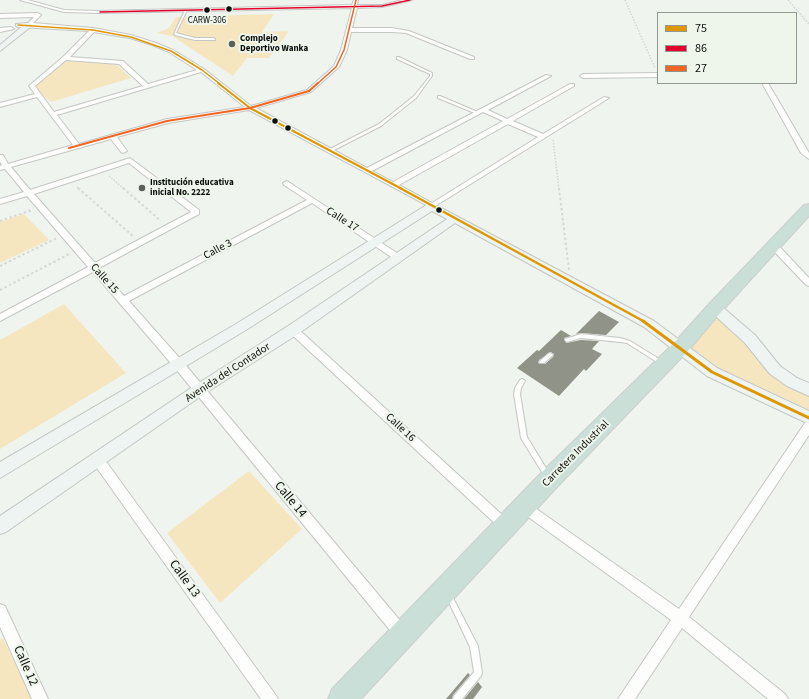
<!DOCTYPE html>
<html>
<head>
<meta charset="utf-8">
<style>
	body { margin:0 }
	#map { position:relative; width:809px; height:699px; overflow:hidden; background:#eff4ee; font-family:"Source Sans 3",sans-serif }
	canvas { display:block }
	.legend { position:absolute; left:657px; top:12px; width:140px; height:72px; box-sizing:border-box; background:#eef6ec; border:1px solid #939992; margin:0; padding:5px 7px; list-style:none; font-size:12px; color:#0b0d0a }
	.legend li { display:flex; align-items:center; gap:8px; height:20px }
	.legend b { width:20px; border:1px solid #939992 }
</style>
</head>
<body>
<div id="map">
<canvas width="809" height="699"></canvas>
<ul class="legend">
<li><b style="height:5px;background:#df9701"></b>75</li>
<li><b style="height:5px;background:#e4002b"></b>86</li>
<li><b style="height:5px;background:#f26522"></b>27</li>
</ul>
</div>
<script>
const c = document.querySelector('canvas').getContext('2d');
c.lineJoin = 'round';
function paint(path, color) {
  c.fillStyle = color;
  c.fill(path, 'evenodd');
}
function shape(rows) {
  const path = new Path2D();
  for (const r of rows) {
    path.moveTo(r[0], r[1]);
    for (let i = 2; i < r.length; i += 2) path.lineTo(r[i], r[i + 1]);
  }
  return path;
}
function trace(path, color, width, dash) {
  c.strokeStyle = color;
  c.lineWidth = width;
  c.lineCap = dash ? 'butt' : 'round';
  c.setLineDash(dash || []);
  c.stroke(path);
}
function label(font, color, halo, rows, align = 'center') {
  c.font = font + ' "Source Sans 3",sans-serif';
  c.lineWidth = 4;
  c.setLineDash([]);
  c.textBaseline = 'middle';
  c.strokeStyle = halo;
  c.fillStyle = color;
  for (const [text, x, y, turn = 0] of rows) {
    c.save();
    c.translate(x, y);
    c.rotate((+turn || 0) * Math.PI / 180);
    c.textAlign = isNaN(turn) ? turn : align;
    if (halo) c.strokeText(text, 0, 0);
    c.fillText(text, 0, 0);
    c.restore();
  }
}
paint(shape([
	[274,14,262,32,289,31,269,58,247,58,233,76,172,36,157,33,169,28,176,17],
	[67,61,116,64,131,78,51,102,32,86],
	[24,214,49,240,0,263,0,222],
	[64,304,126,373,0,449,0,340],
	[715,308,775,370,809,390,809,418,712,372,680,348],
	[249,471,302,529,220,603,167,533],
	[3,638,32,699,0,699,0,640]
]), '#f5e6c0');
paint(shape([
	[599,311,619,322,606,335,581,333,576,334],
	[561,330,571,336,564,338,566,343,581,340,599,341,592,349,602,354,586,371,584,369,559,396,517,368,537,350,539,351],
	[551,352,554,354,553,357,545,364,538,363,539,360],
	[468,673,470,675,453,695,452,699,446,699],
	[478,682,482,687,473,699,464,699]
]), '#909387');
const lane = shape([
	[186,9,187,10,176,33,195,38,214,38,215,39,215,40,195,40,175,35,174,34,185,10,186,9],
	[397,57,399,57,432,73,432,76,416,98,381,126,332,151,330,151,330,149,379,124,414,96,430,76,430,74,397,59,397,57],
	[438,96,440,96,480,113,477,114,438,98,438,96],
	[581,334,620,338,630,341,664,362,665,363,664,364,660,364,627,343,620,342,581,338,567,342,565,340,565,339,581,334],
	[550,353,552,354,553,355,552,356,544,363,540,363,539,362,540,361,548,354,550,353],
	[522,379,524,380,525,381,521,388,520,394,527,437,549,473,550,475,549,477,547,478,545,477,521,438,514,394,515,388,520,380,522,379],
	[449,593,451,594,478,646,482,673,481,676,462,699,453,699,454,696,474,672,470,647,446,596,447,594,449,593]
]);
const street = shape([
	[20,0,28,0,64,10,99,11,352,5,354,0,358,0,357,5,382,5,403,0,412,0,382,7,357,8,352,28,392,28,409,31,474,57,474,59,470,59,406,33,392,32,351,32,347,50,339,67,311,92,256,108,367,168,546,75,551,76,488,110,507,119,570,84,574,84,574,86,513,121,543,134,604,97,609,98,432,208,249,110,168,123,117,137,127,151,123,153,121,152,111,139,11,167,30,190,130,158,199,210,199,214,99,268,124,296,307,200,284,185,283,183,287,181,400,255,401,257,400,259,394,259,312,203,129,301,183,362,408,630,410,635,408,640,403,642,398,640,175,368,93,272,0,321,0,314,88,267,27,196,0,204,0,199,24,192,5,169,0,170,0,166,2,165,0,162,0,155,3,155,8,164,73,145,37,97,0,107,0,103,35,94,29,86,30,85,63,57,89,31,18,27,16,26,16,24,28,23,34,17,0,18,0,14,38,13,41,15,33,23,93,28,131,35,156,43,173,50,204,69,251,106,307,90,334,66,341,50,352,8,99,13,64,12,20,0],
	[94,32,130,38,152,45,169,52,197,70,148,84,123,61,70,57,94,32],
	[66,60,119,64,143,86,54,112,35,86,66,60],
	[201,72,245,107,167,119,79,144,57,115,201,72],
	[483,112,503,121,393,182,372,171,483,112],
	[508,124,538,137,432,203,399,185,508,124],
	[129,163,191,212,95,263,34,194,129,163],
	[0,28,11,27,14,29,0,32,0,28],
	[658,73,658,77,583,78,580,76,583,74,658,73],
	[762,83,768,83,809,153,809,159,801,153,762,83],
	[774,243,777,244,809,278,809,286,806,285,771,248,770,246,774,243],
	[293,326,296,327,510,522,512,526,510,530,506,532,502,530,290,333,288,330,293,326],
	[809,421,809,435,689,617,785,694,788,699,768,699,682,628,635,699,618,699,671,620,520,511,518,507,520,503,524,501,528,503,679,609,805,423,809,421],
	[98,455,102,456,275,694,278,699,261,699,94,464,92,460,94,456,98,455],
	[0,604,5,606,48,699,32,699,0,627,0,604]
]);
const secondary = shape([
	[26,23,29,23,33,25,0,51,0,45,26,23],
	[432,203,654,321,717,368,809,411,809,424,707,376,644,327,455,223,298,334,204,394,6,532,0,534,0,516,194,386,288,326,447,219,432,211,246,330,0,478,0,462,236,324,428,204,432,203],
	[715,303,720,305,755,335,780,366,797,378,809,383,809,396,787,386,770,374,745,343,710,311,708,308,710,305,715,303]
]);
const highway = shape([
	[809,204,809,216,721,312,686,353,558,486,361,699,328,699,332,689,542,472,674,343,709,304,804,205,809,204]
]);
trace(lane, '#c4c7c3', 2);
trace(street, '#c4c7c3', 2);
trace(secondary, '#c4c7c3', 2);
trace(highway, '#cdcfcc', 2);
trace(shape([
	[625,0,655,68],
	[788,0,809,24],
	[553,140,559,189],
	[109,176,124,189],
	[77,187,80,189]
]), '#d6d8d6', 1.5, [1.5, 1.5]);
trace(shape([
	[78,188,133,236],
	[123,188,161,221],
	[559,188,569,270],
	[0,221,32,210],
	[0,266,57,238],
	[0,290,69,254]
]), '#d6d8d6', 2, [2.5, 2.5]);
paint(lane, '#fdfdfc');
paint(street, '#fdfdfc');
paint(secondary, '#edf4f1');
paint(highway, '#cadfd8');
trace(shape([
	[18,25,93,30,131,37,171,51,202,70,220,84]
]), '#df9701', 1.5);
trace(shape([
	[218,83,250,108,402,189]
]), '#df9701', 2);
trace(shape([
	[400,188,645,322]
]), '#df9701', 2.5);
trace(shape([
	[643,321,712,372,809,418]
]), '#df9701', 3);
trace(shape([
	[100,12,382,6,410,0]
]), '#e4002b', 1.5);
trace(shape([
	[317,84,336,67,344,50,356,0]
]), '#f26522', 1.5);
trace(shape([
	[69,148,167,121,250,108,309,91,318,83]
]), '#f26522', 2);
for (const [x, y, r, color] of [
	[229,9,3.5,"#0b0d0a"],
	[207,10,3.5,"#0b0d0a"],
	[232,44,4,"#5b5e5a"],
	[275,121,3.5,"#0b0d0a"],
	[288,128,3.5,"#0b0d0a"],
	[142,188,4,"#5b5e5a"],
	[439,210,3.5,"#0b0d0a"]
]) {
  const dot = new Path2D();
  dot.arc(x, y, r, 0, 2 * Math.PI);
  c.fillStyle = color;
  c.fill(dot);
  trace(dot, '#eef6ec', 1.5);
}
label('9px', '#0b0d0a', '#eef6ec', [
	["CARW-306",207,21]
]);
label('bold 9px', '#0b0d0a', '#eef6ec', [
	["Complejo",240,39],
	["Deportivo Wanka",240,49],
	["Institución educativa",150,183],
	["inicial No. 2222",150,193]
], 'left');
label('11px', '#0b0d0a', '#eef6ec', [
	["Calle 17",342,220,33],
	["Calle 3",218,250,-28],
	["Calle 15",104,279,48],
	["Avenida del Contador",228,373,-33],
	["Calle 16",400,428,43],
	["Carretera Industrial",576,454,-45]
]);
label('13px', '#0b0d0a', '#eef6ec', [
	["Calle 14",290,500,50],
	["Calle 13",184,579,54],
	["Calle 12",25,666,66]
]);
</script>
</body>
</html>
